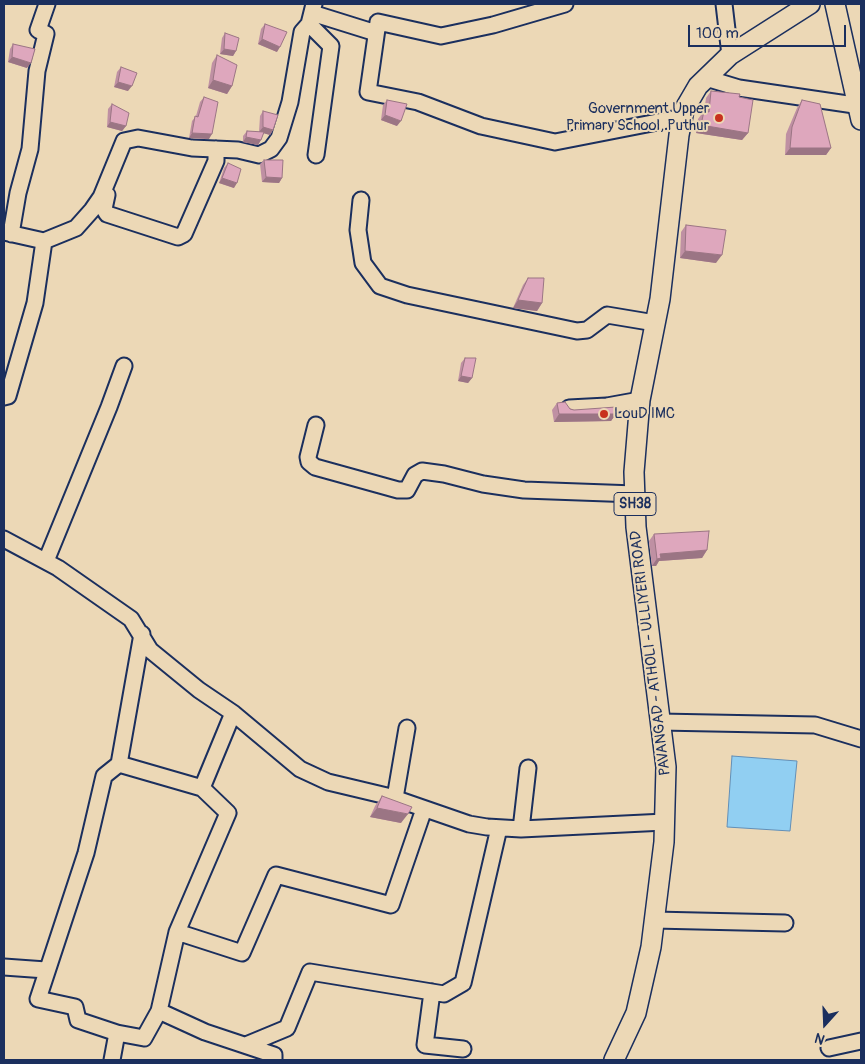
<!DOCTYPE html>
<html>
<head>
<meta charset="utf-8">
<style>
	body { margin:0 }
	#map { position:relative; width:865px; height:1064px; overflow:hidden; background:#ecd8b6; font-family:Pangolin,sans-serif }
	canvas { display:block }
	.frame { position:absolute; inset:0; border:5px solid #1b2f5e; pointer-events:none }
	.north { position:absolute; left:800px; top:999px; width:50px; height:50px; -webkit-text-stroke:4px #ecd8b6; paint-order:stroke; rotate:200deg; font-size:14px; font-weight:700; line-height:20px; text-align:center; color:#1b2f5e }
	.north::after { content:''; display:block; margin:auto; width:18px; height:22px; background:#1b2f5e; clip-path:polygon(50% 0,100% 100%,50% 72%,0 100%) }
	.scale { position:absolute; left:688px; top:25px; width:158px; height:22px; box-sizing:border-box; border:2px solid #1b2f5e; border-top:0; padding-left:6px; font-size:15px; line-height:18px; white-space:nowrap; color:#1b2f5e; -webkit-text-stroke:4px #ecd8b6; paint-order:stroke }
</style>
</head>
<body>
<div id="map">
<canvas width="865" height="1064"></canvas>
<div class="frame"></div>
<div class="north">N</div>
<div class="scale">100 m</div>
</div>
<script>
const c = document.querySelector('canvas').getContext('2d');
c.lineJoin = 'round';
function paint(path, color) {
  c.fillStyle = color;
  c.fill(path, 'evenodd');
}
function shape(rows) {
  const path = new Path2D();
  for (const r of rows) {
    path.moveTo(r[0], r[1]);
    for (let i = 2; i < r.length; i += 2) path.lineTo(r[i], r[i + 1]);
  }
  return path;
}
function trace(path, color, width, dash) {
  c.strokeStyle = color;
  c.lineWidth = width;
  c.lineCap = dash ? 'butt' : 'round';
  c.setLineDash(dash || []);
  c.stroke(path);
}
function label(font, color, halo, rows, align = 'center') {
  c.font = font + ' Pangolin,sans-serif';
  c.lineWidth = 4;
  c.setLineDash([]);
  c.textBaseline = 'middle';
  c.strokeStyle = halo;
  c.fillStyle = color;
  for (const [text, x, y, turn = 0] of rows) {
    c.save();
    c.translate(x, y);
    c.rotate((+turn || 0) * Math.PI / 180);
    c.textAlign = isNaN(turn) ? turn : align;
    if (halo) c.strokeText(text, 0, 0);
    c.fillText(text, 0, 0);
    c.restore();
  }
}
const water = shape([
	[732,756,797,761,790,831,727,827,732,756]
]);
paint(water, '#91cff2');
trace(water, '#628fb7', 1);
const minor = shape([
	[314,4,309,24,331,46,316,155],
	[565,4,493,25,441,36,378,22,368,92,418,102,481,126,555,142,683,117],
	[724,4,730,55],
	[312,13,376,33],
	[706,78,739,88,861,106],
	[105,194,107,195,104,209,107,214,178,237,184,234,216,161,216,149],
	[361,200,358,230,363,263,380,286,407,295,577,331,587,330,607,315,655,323],
	[4,232,44,241],
	[11,234,18,193,30,149,37,71,46,34,38,30,47,4],
	[4,397,8,396,35,303,44,241,76,228,92,210,101,197,124,141,138,138,192,148,238,150,259,155,271,149,279,138,290,102,302,32,309,24],
	[569,408,607,406,640,400],
	[316,425,308,457,309,462,315,467,398,490,407,490,415,475,422,471,444,474,483,484,524,490,635,494],
	[4,539,58,568,131,619,150,650,199,690,233,713,300,769,328,782,391,797,469,824,487,827,521,829,665,822],
	[46,561,109,407,124,366],
	[660,722,815,725,861,739],
	[119,764,142,634],
	[202,788,233,713],
	[395,798,407,728],
	[521,829,528,768],
	[654,920,785,923],
	[4,967,46,970],
	[432,992,425,1045,463,1049],
	[159,1011,177,932],
	[246,1045,287,1028,310,972,444,994,463,983,499,828],
	[829,1048,861,1041],
	[112,1060,117,1033],
	[274,1060,274,1055,205,1032,159,1011,144,1038,117,1033,78,1020,75,1007,38,999,86,853,104,776,119,764,202,788,228,813,177,932,242,953,276,875,391,905,424,809]
]);
const major = shape([
	[835,4,861,120],
	[614,1060,636,1013,651,947,664,842,666,767,636,527,634,472,640,400,660,299,679,135,684,110,698,86,730,55,810,4]
]);
trace(minor, '#1b2f5e', 19);
trace(major, '#1b2f5e', 22);
trace(minor, '#ecd8b6', 15);
trace(major, '#ecd8b6', 19);
paint(shape([
	[265,24,277,52,258,44,261,29],
	[225,33,236,51,233,56,220,54,222,38],
	[13,44,27,68,8,62,10,49],
	[217,55,232,86,227,94,208,88,212,63],
	[121,67,128,91,114,87,117,72],
	[711,91,739,97,748,133,742,140,696,133,698,119,704,111,704,112,706,98],
	[204,97,209,139,189,138,192,121,196,116,200,102],
	[387,100,397,126,381,120,383,105],
	[802,100,831,148,826,155,785,155,786,134,797,108],
	[112,104,126,126,122,131,107,127,108,109],
	[263,111,273,130,270,135,264,133,258,145,243,142,243,136,247,131,259,132,260,116],
	[264,160,282,178,279,183,262,182,260,164],
	[228,163,234,188,219,183,224,168],
	[686,225,716,263,680,258,681,232],
	[528,278,542,303,537,311,513,308,523,285],
	[465,358,472,378,468,383,458,381,461,363],
	[557,403,574,410,616,414,611,421,554,422,552,410],
	[654,534,707,550,702,558,659,561,656,566,652,566,649,541],
	[382,796,401,823,370,817,375,806]
]), '#bf90a3');
paint(shape([
	[262,39,280,47,277,52,258,44],
	[224,49,236,51,233,56,220,54],
	[12,57,31,63,27,68,8,62],
	[213,80,232,86,227,94,208,88],
	[118,82,132,86,128,91,114,87],
	[385,115,401,121,397,126,381,120],
	[110,122,126,126,122,131,107,127],
	[701,125,748,133,742,140,696,133],
	[263,127,273,130,270,135,259,132],
	[192,133,212,134,209,139,189,138],
	[246,137,261,140,258,145,243,142],
	[790,148,831,148,826,155,785,155],
	[266,177,282,178,279,183,262,182],
	[222,178,237,183,234,188,219,183],
	[685,251,722,255,716,263,680,258],
	[518,300,542,303,537,311,513,308],
	[461,376,472,378,468,383,458,381],
	[559,414,616,414,611,421,554,422],
	[707,550,702,558,659,561,656,566,652,566,660,554],
	[377,808,408,814,401,823,370,817]
]), '#9b7584');
const building = shape([
	[265,24,287,32,280,47,262,39,265,24],
	[225,33,239,38,236,51,224,49,225,33],
	[13,44,35,49,31,63,12,57,13,44],
	[217,55,237,65,232,86,213,80,217,55],
	[121,67,137,73,132,86,118,82,121,67],
	[711,91,740,94,739,97,753,100,748,133,701,125,704,111,709,112,711,91],
	[204,97,218,102,212,134,192,133,195,116,198,117,204,97],
	[387,100,407,104,401,121,385,115,387,100],
	[802,100,820,104,831,148,790,148,792,127,802,100],
	[112,104,129,113,126,126,110,122,112,104],
	[263,111,278,115,273,130,263,127,263,111],
	[247,131,264,132,261,140,246,137,247,131],
	[264,160,283,160,282,178,266,177,264,160],
	[228,163,241,169,237,183,222,178,228,163],
	[686,225,726,230,722,255,685,251,686,225],
	[528,278,544,278,542,303,518,300,528,278],
	[465,358,476,358,472,378,461,376,465,358],
	[565,402,570,409,574,410,616,407,616,414,559,414,557,403,565,402],
	[709,531,707,550,660,554,661,558,657,559,654,534,709,531],
	[382,796,412,807,408,814,377,808,382,796]
]);
paint(building, '#dea7bd');
trace(building, '#9b7584', 1);
for (const [x, y, r, color] of [
	[719,118,5,"#c8321e"],
	[604,414,5,"#c8321e"]
]) {
  const dot = new Path2D();
  dot.arc(x, y, r, 0, 2 * Math.PI);
  c.fillStyle = color;
  c.fill(dot);
  trace(dot, '#ecd8b6', 2);
}
for (const [x, y, w] of [
	[635,504,42]
]) {
  const box = new Path2D();
  box.roundRect(x - w / 2, y - 11.5, w, 23, 4);
  c.fillStyle = '#ecd8b6';
  c.fill(box);
  trace(box, '#1b2f5e', 1);
}
label('bold 14px', '#1b2f5e', null, [
	["SH38",635,504]
]);
label('15px', '#1b2f5e', '#ecd8b6', [
	["Government Upper",709,109],
	["Primary School, Puthur",709,126],
	["LouD IMC",614,414,"left"]
], 'right');
label('15px', '#1b2f5e', '#ecd8b6', [
	["PAVANGAD - ATHOLI - ULLIYERI ROAD",651,653,-97]
]);
</script>
</body>
</html>
